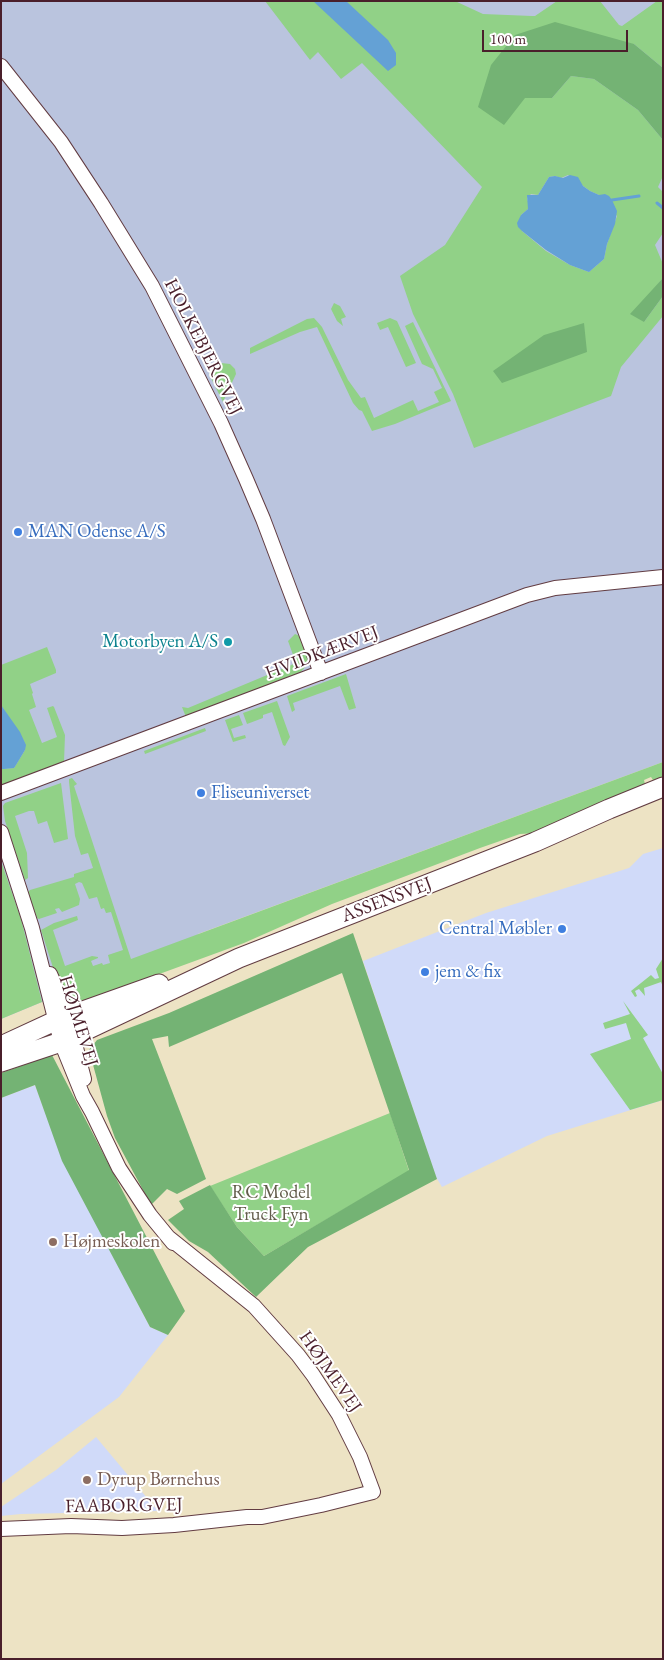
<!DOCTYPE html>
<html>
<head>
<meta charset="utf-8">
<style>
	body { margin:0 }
	#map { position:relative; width:664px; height:1660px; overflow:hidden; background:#ede3c4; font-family:"EB Garamond",serif }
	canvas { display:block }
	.frame { position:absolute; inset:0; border:2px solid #4a1f2b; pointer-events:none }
	.scale { position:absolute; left:482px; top:30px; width:146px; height:22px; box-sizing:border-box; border:2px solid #4a1f2b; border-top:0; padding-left:6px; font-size:15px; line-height:18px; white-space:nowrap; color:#4a1f2b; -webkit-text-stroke:4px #fff; paint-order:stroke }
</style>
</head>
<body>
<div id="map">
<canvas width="664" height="1660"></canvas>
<div class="frame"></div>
<div class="scale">100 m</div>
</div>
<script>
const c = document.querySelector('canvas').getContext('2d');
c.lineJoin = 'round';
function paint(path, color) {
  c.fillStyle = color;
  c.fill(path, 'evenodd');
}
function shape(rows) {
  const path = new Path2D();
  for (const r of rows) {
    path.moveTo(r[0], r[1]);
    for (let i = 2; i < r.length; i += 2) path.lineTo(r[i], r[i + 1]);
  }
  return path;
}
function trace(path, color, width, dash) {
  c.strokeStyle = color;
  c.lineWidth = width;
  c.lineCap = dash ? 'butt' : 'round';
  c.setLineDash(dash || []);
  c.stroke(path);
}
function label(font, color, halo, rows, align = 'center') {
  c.font = font + ' "EB Garamond",serif';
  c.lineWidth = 4;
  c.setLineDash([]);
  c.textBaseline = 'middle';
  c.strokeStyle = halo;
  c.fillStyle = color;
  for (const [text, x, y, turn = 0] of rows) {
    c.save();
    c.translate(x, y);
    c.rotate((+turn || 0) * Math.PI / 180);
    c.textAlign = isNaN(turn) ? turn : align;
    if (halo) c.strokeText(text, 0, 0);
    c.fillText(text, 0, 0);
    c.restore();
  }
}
paint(shape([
	[663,848,663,1100,547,1136,442,1187,436,1177,363,961,486,913,629,868,643,854],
	[35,1085,62,1158,150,1327,168,1335,119,1397,1,1484,1,1098],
	[96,1437,158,1511,21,1514,1,1516,1,1507,56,1470]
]), '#d0daf9');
paint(shape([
	[1,1,663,1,663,762,198,934,195,947,74,1002,42,1002,1,1019]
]), '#bac4de');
paint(shape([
	[265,1,455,1,483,14,532,16,535,16,557,1,600,1,619,25,622,26,657,1,663,1,663,68,634,44,525,98,552,98,571,76,594,79,638,110,663,140,663,176,658,187,663,192,663,233,655,245,663,264,663,278,658,284,644,322,663,296,663,316,621,367,611,396,474,448,453,394,413,314,400,276,445,245,482,187,362,63,341,79,318,52,310,60],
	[568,175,590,191,599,195,617,216,607,244,604,259,589,272,570,265,546,251,522,231,521,215,528,209,529,205,527,198,531,194,538,195,549,177,555,176,561,178],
	[334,303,340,306,346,317,341,319,343,326,337,321,331,309],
	[314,318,322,327,348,380,361,398,365,397,374,418,413,400,418,411,439,402,434,392,442,388,433,369,422,364,405,326,413,322,451,401,395,424,372,431,362,411,359,410,353,403,317,327,300,332,250,354,250,348,307,319],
	[390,318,397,321,416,363,406,367,388,327,380,330,377,323],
	[221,363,230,364,235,369,236,374,223,402,209,374,214,368],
	[295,634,300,636,308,658,306,666,299,674,186,717,182,707,188,708,296,663,288,641],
	[47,647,56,670,56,673,30,684,33,693,32,694,36,707,29,710,42,743,57,737,47,708,53,706,54,707,65,735,64,762,6,785,1,784,1,769,14,768,25,750,24,741,1,705,1,665],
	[346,674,356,708,349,710,340,686,293,703,295,710,292,712,287,696],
	[277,701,290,737,285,746,283,745,272,712,263,715,263,718,247,724,243,713],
	[239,715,243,725,231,729,234,738,245,735,246,738,233,742,225,720],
	[205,728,206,731,145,754,144,751],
	[663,762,663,777,653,780,651,777,644,780,645,784,641,785,642,787,538,833,520,834,480,848,332,904,244,943,102,995,76,1007,70,1003,57,980,41,930,54,923,77,916,78,920,53,930,65,966,92,956,98,957,98,958,91,961,93,966,102,963,103,965,110,963,108,955,123,950,111,912,106,913,104,908,101,909,97,897,89,899,82,883,79,882,75,884,80,899,79,905,62,912,59,908,55,909,57,913,39,919,37,918,28,892,30,890,74,877,74,874,93,868,88,853,81,855,75,836,69,782,69,779,72,778,77,784,74,786,131,959],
	[61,783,68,839,54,843,47,821,38,824,34,811,29,811,15,816,27,853,28,878,25,880,5,821,3,806,5,803],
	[1,861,21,919,42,1002,1,1019],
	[663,958,663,987,661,982,644,988,645,996,639,989,635,991,637,996,635,997,631,991,651,975,655,979,659,978,656,969],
	[623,1001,648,1035,643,1038,663,1074,663,1100,630,1110,590,1054,631,1039,626,1023,605,1029,603,1023,630,1014],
	[390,1113,409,1171,264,1256,237,1227,210,1186]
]), '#91d187');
paint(shape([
	[555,22,634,44,663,68,663,140,638,110,594,79,571,76,552,98,525,98,504,125,478,107,491,65,515,35],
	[663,278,663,296,644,322,630,314],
	[584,323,587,352,502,383,493,371,544,335],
	[353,933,437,1179,308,1247,256,1297,208,1252,189,1241,168,1220,184,1209,179,1201,210,1185,237,1227,264,1256,409,1170,342,973,169,1047,168,1036,152,1039,206,1179,177,1194,167,1189,151,1205,115,1138,107,1116,89,1050,97,1040,169,1013],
	[52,1055,185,1311,168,1335,150,1327,62,1161,35,1085,1,1098,1,1073]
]), '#74b374');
paint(shape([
	[313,1,346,1,388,40,396,53,396,65,388,71],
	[570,175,578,177,583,186,590,191,599,195,605,194,609,196,612,200,617,211,615,224,607,244,604,259,589,272,570,265,546,250,522,231,518,227,517,223,521,215,528,209,527,195,538,195,549,177,555,176,563,178],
	[1,705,20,732,26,745,25,750,16,765,14,768,4,769,1,769]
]), '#64a1d5');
trace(shape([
	[612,200,639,196],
	[657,203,663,208]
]), '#64a1d5', 3);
const minor = shape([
	[1,66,61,142,101,203,152,286,221,423,246,479,263,519,321,673],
	[1,793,527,595,555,588,663,577],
	[1,832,32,928,61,1042,83,1096,92,1112,119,1168,150,1215,173,1243],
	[50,974,69,1017,78,1056,84,1079],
	[1,1529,71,1526,122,1528,174,1525,247,1517,262,1517,321,1505,373,1492,360,1457,339,1415,313,1375,298,1355,254,1306,168,1237]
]);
const major = shape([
	[1,1046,55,1021,159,984],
	[1,1062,61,1042,239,958,535,842,609,809,663,787]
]);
trace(minor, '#623c42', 16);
trace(major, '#623c42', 21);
trace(minor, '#fff', 14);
trace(major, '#fff', 19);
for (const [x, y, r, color] of [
	[18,532,5,"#3f7fe0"],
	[228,642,5,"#0f9aa8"],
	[201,793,5,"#3f7fe0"],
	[562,929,5,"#3f7fe0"],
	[425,972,5,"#3f7fe0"],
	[53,1242,5,"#8d6e63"],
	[87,1480,5,"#8d6e63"]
]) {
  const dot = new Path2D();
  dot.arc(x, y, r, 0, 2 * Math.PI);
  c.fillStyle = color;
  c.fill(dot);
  trace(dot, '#fff', 2);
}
label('19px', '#4a1f2b', '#fff', [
	["HOLKEBJERGVEJ",203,347,63],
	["HVIDKÆRVEJ",322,653,-21],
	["ASSENSVEJ",387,900,-21],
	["HØJMEVEJ",78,1021,73],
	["HØJMEVEJ",330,1372,55],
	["FAABORGVEJ",124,1506,-1]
]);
label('19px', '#366cbe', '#fff', [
	["MAN Odense A/S",28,532],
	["Fliseuniverset",211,793],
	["Central Møbler",552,929,"right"],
	["jem & fix",435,972]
], 'left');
label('19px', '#0d838f', '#fff', [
	["Motorbyen A/S",218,642]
], 'right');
label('19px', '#635d4b', '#fff', [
	["RC Model",271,1193],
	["Truck Fyn",271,1215]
]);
label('19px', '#785e54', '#fff', [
	["Højmeskolen",63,1242],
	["Dyrup Børnehus",97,1480]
], 'left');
</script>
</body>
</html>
